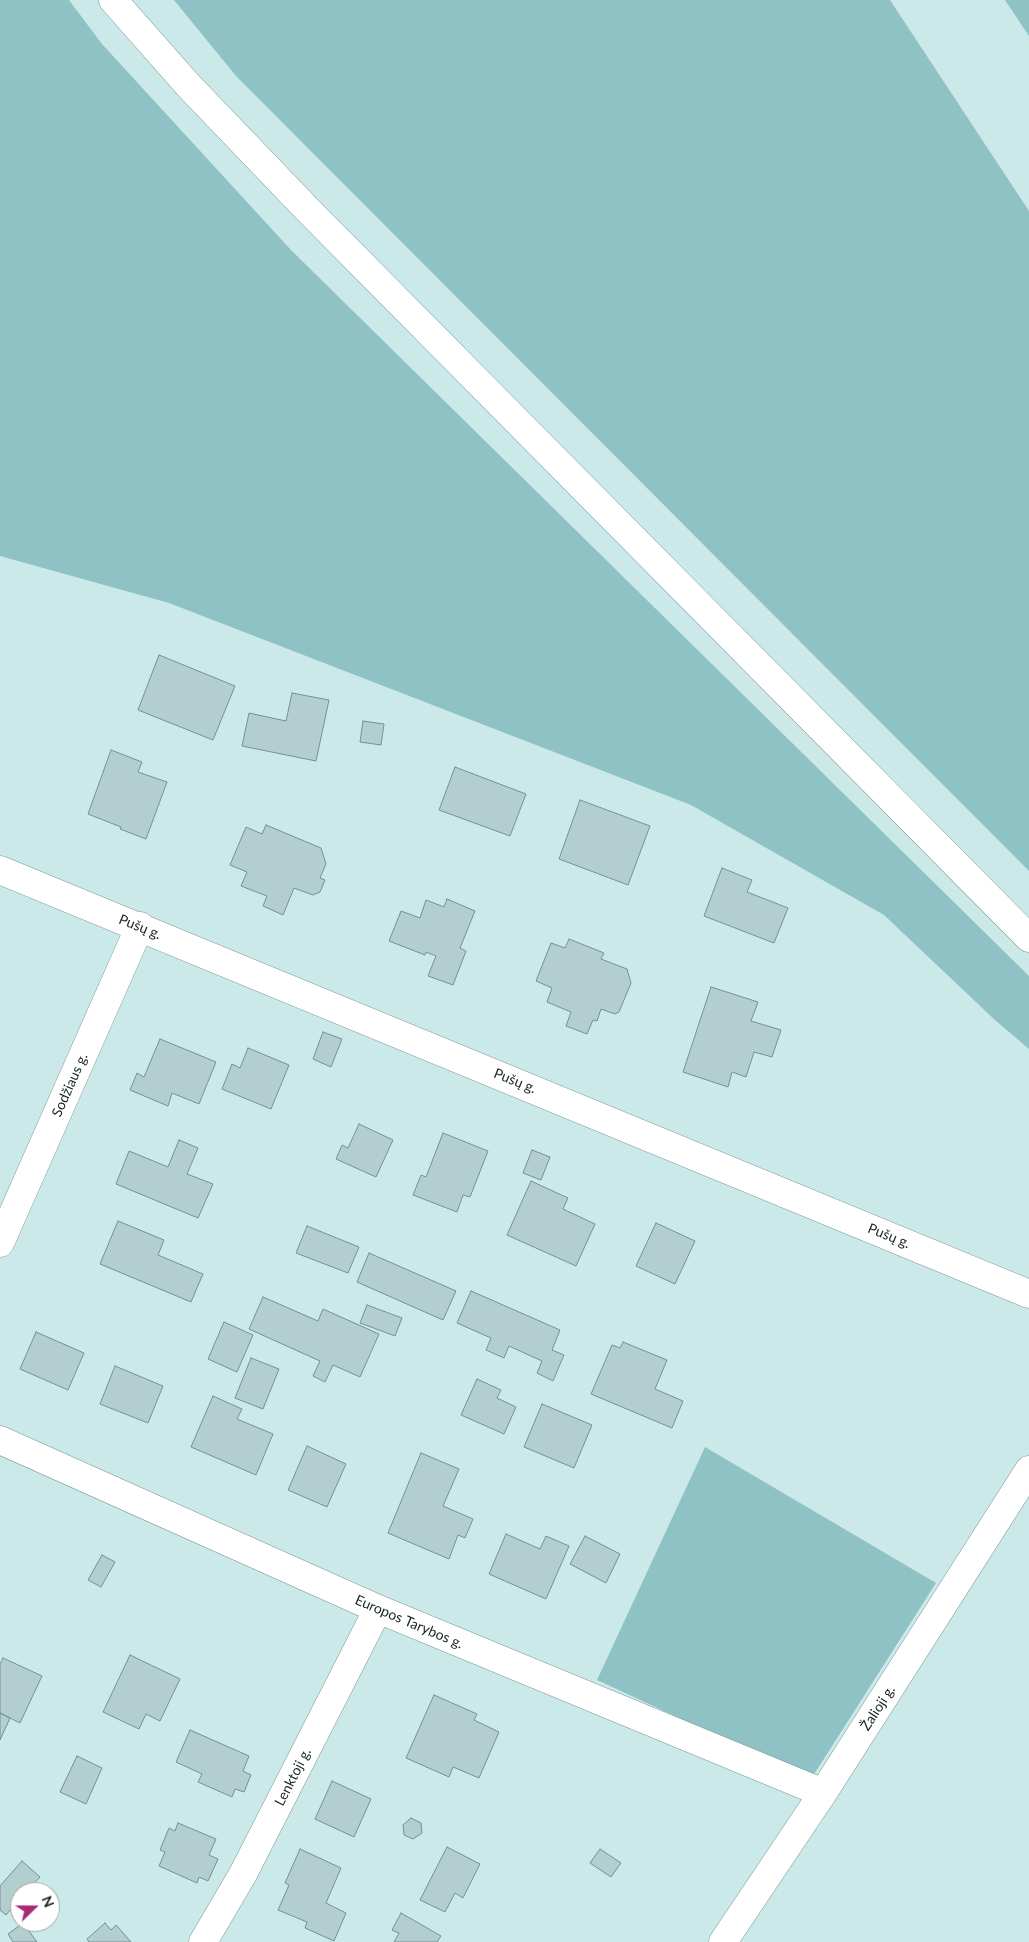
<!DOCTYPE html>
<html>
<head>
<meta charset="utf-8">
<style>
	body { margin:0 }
	#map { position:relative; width:1029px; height:1942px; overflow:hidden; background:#cce9ea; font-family:Lato,sans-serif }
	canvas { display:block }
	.north { position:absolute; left:10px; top:1882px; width:50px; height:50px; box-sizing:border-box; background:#fff; border:1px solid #a3a7a7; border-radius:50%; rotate:68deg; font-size:14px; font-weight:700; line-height:20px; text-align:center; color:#192424 }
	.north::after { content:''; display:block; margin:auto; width:18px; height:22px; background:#ac2975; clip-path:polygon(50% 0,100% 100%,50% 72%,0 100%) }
</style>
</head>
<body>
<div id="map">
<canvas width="1029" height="1942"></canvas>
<div class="north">N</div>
</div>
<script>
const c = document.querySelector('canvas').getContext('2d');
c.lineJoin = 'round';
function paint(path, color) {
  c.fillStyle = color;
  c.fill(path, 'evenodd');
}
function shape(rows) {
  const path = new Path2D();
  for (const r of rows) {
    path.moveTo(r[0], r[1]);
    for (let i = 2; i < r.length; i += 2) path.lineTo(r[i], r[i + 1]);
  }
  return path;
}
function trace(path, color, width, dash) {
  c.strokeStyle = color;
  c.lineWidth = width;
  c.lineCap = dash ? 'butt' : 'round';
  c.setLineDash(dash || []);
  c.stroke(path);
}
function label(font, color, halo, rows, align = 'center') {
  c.font = font + ' Lato,sans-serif';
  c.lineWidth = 5;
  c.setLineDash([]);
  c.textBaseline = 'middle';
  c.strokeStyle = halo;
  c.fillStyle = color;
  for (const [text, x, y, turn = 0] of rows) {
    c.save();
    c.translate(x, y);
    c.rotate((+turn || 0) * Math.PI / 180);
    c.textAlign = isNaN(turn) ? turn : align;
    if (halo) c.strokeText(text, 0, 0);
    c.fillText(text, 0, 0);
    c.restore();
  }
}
paint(shape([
	[0,0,69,0,102,44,291,250,1029,976,1029,1049,996,1021,884,915,691,805,169,603,0,556],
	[174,0,890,0,1029,211,1029,871,236,76],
	[1005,0,1029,0,1029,36],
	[705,1447,936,1583,811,1779,597,1680]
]), '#8fc2c5');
const building = shape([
	[159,655,235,686,213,740,138,710,159,655],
	[292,693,329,700,316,761,242,746,249,713,286,721,292,693],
	[363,721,384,724,381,745,360,742,363,721],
	[111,750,142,762,138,772,167,782,146,839,120,829,121,827,88,814,111,750],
	[455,767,526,794,510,836,439,810,455,767],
	[580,800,650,826,628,885,559,859,580,800],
	[266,825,321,848,326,864,320,878,325,880,320,892,313,895,294,888,283,915,263,906,267,896,241,886,247,872,230,865,246,827,262,834,266,825],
	[722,868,752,880,747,892,788,908,774,943,704,916,722,868],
	[447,899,475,911,460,948,466,951,453,985,428,976,436,956,426,952,425,955,389,941,401,911,420,918,426,900,444,907,447,899],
	[569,939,604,953,601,959,627,969,631,983,619,1012,615,1014,601,1009,597,1021,593,1020,587,1034,566,1026,571,1012,547,1002,552,988,536,981,551,943,565,948,569,939],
	[711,987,758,1002,751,1021,781,1030,772,1057,754,1052,746,1077,732,1072,728,1087,683,1072,711,987],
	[323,1032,342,1039,331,1067,313,1059,323,1032],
	[160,1039,216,1062,199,1104,172,1093,168,1106,130,1090,137,1073,144,1077,160,1039],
	[248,1048,289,1065,271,1109,222,1089,232,1064,240,1068,248,1048],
	[359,1124,393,1140,376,1177,336,1159,342,1145,348,1148,359,1124],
	[443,1133,488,1151,470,1197,463,1195,457,1212,413,1195,421,1175,426,1177,443,1133],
	[179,1140,198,1148,187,1174,213,1184,198,1218,116,1184,129,1151,168,1167,179,1140],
	[532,1150,550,1157,541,1180,523,1173,532,1150],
	[531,1181,568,1198,563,1209,595,1224,576,1266,507,1235,531,1181],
	[118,1221,164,1240,158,1255,203,1274,191,1302,100,1264,118,1221],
	[656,1223,695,1241,675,1284,636,1266,656,1223],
	[307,1226,359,1247,348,1273,296,1253,307,1226],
	[369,1253,456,1291,443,1320,357,1282,369,1253],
	[471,1291,560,1330,552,1350,564,1355,553,1381,537,1373,542,1361,509,1346,504,1358,486,1350,491,1338,457,1323,471,1291],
	[263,1297,318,1321,323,1309,379,1334,360,1377,333,1365,325,1382,313,1376,320,1361,249,1329,263,1297],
	[367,1305,402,1318,395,1336,360,1323,367,1305],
	[224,1322,253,1335,237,1372,208,1359,224,1322],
	[36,1332,84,1353,68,1390,20,1369,36,1332],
	[623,1342,667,1360,655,1389,683,1401,672,1428,591,1394,612,1345,620,1348,623,1342],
	[251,1358,279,1369,263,1409,235,1398,251,1358],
	[115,1366,163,1386,148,1423,100,1404,115,1366],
	[477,1379,501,1390,497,1398,516,1407,504,1434,461,1415,477,1379],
	[213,1396,242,1409,237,1419,273,1434,256,1475,191,1447,213,1396],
	[542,1404,592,1425,574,1468,524,1447,542,1404],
	[307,1446,346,1464,327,1507,288,1490,307,1446],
	[421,1453,459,1469,443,1506,473,1519,465,1538,458,1535,449,1559,388,1533,421,1453],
	[506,1534,540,1549,546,1536,569,1546,546,1599,489,1574,506,1534],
	[585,1536,620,1554,606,1583,570,1564,585,1536],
	[102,1555,115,1562,101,1587,88,1580,102,1555],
	[130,1655,180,1679,160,1721,146,1714,139,1729,103,1712,130,1655],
	[3,1658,42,1676,20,1723,0,1713,0,1664,3,1658],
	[434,1695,477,1714,474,1720,499,1732,479,1778,453,1767,449,1777,406,1758,434,1695],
	[0,1713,10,1718,0,1740,0,1713],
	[190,1730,249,1756,243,1771,251,1775,244,1792,235,1789,232,1797,198,1782,202,1774,176,1762,190,1730],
	[77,1756,102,1768,86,1804,60,1792,77,1756],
	[332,1781,371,1799,354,1837,315,1819,332,1781],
	[411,1818,421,1823,422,1833,413,1839,404,1835,403,1825,411,1818],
	[178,1823,216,1839,209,1855,218,1859,208,1881,199,1877,197,1883,159,1866,165,1852,160,1850,169,1828,175,1831,178,1823],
	[447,1847,480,1864,463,1898,455,1893,445,1912,420,1900,447,1847],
	[300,1849,341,1868,326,1903,346,1913,334,1941,305,1928,307,1922,278,1910,289,1885,285,1883,300,1849],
	[600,1849,621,1863,611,1877,590,1863,600,1849],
	[22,1861,40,1877,26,1892,20,1892,20,1899,6,1915,0,1910,0,1886,22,1861],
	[401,1913,441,1936,437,1942,394,1942,399,1933,392,1930,401,1913],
	[23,1923,37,1942,13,1942,8,1934,23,1923],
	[105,1923,111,1930,116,1925,131,1942,89,1942,87,1939,105,1923]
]);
paint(building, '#b2cecf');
trace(building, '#759091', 1);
const minor = shape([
	[0,870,1029,1294],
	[0,1243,140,926],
	[0,1440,378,1609,823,1793],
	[203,1942,243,1874,378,1609],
	[723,1942,823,1793,1029,1470]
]);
const major = shape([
	[113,0,188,85,305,207,1029,938]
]);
trace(minor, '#7c9798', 29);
trace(major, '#7c9798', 29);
trace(minor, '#fff', 28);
trace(major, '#fff', 28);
label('14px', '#192424', '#fff', [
	["Pušų g.",140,927,22],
	["Pušų g.",515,1081,22],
	["Sodžiaus g.",70,1085,-66],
	["Pušų g.",889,1236,22],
	["Europos Tarybos g.",409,1622,23],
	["Žalioji g.",878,1708,-57],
	["Lenktoji g.",293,1777,-63]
]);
</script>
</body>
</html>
